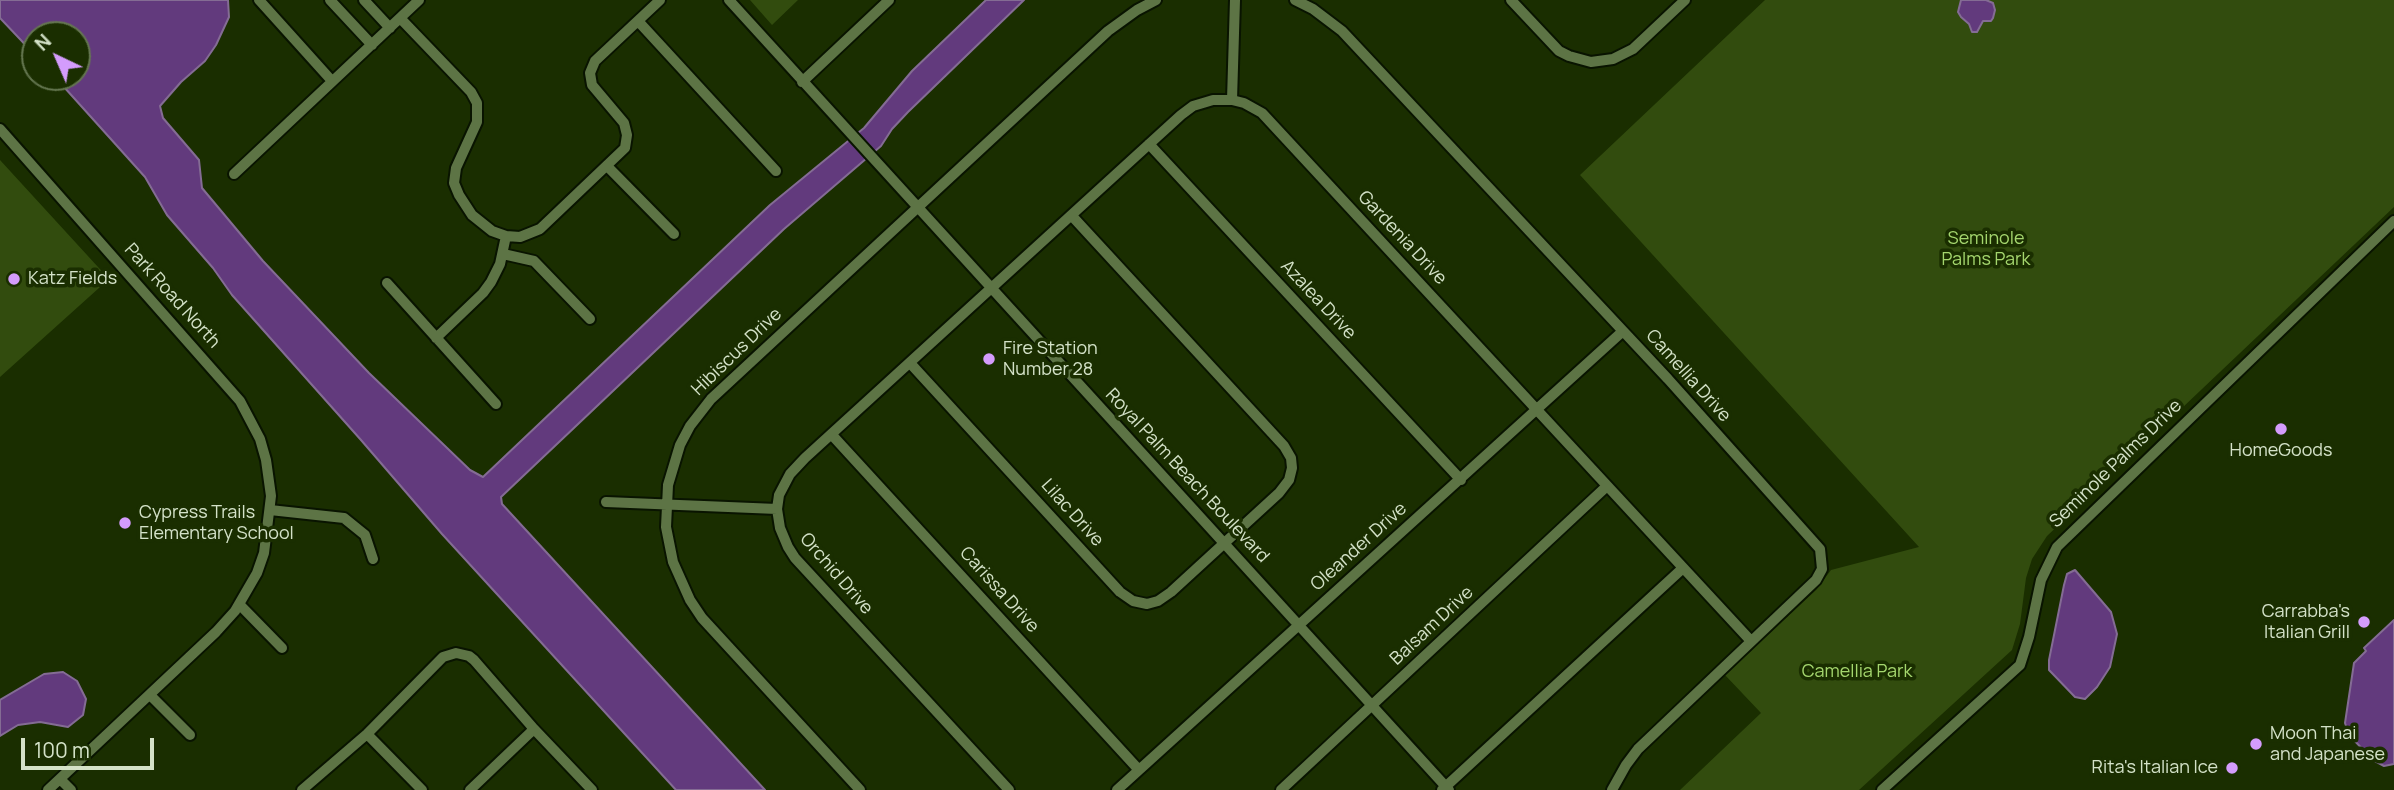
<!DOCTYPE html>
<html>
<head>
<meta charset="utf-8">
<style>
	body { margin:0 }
	#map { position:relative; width:2394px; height:790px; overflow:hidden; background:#1a2e00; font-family:Manrope,sans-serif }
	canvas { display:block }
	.north { position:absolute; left:21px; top:21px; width:70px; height:70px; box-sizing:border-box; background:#1a2e00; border:2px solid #647650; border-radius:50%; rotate:316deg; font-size:19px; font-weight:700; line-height:28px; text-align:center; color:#d4e2c8 }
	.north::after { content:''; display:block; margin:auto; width:24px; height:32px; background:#d49cfc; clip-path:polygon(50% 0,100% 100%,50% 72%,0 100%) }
	.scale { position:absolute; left:21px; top:738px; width:133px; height:32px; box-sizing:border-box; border:4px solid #d4e2c8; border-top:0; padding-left:9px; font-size:21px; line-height:24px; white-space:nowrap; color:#d4e2c8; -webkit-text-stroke:5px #1a2e00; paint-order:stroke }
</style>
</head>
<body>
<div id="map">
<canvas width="2394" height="790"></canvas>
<div class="north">N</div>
<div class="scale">100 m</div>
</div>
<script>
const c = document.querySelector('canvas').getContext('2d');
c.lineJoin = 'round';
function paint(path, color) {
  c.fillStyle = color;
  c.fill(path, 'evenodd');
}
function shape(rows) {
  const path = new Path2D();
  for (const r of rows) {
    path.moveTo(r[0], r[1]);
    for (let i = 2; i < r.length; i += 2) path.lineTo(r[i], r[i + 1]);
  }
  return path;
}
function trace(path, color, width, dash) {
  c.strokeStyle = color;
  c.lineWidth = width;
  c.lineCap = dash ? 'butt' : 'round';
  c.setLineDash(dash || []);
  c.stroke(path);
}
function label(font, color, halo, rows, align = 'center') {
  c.font = font + ' Manrope,sans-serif';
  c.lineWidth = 7;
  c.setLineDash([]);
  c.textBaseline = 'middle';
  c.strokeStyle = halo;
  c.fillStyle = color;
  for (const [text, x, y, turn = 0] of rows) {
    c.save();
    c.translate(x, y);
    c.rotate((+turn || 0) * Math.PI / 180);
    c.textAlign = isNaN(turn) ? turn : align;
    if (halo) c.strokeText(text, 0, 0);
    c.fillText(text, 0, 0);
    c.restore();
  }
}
paint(shape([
	[750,0,798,0,772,25],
	[1765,0,2394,0,2394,207,2047,536,2032,559,2026,578,2020,624,2012,650,1859,790,1680,790,1761,713,1725,675,1816,590,1831,570,1919,547,1580,175],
	[0,160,109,279,0,377]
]), '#324c0e');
const water = shape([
	[0,0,228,0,229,17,216,45,205,61,181,82,160,106,163,118,199,160,202,188,263,261,369,373,470,470,483,477,770,205,864,128,912,71,986,0,1024,0,908,112,892,129,881,146,784,229,501,497,502,504,765,790,676,790,442,534,361,440,232,295,213,268,167,215,145,177,55,77,77,77,77,35,35,35,35,55,0,18,0,0],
	[1961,0,1986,0,1993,3,1995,10,1993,18,1991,21,1983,21,1977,32,1972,32,1969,24,1961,17,1958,12,1961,0],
	[2075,570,2111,612,2117,634,2110,667,2097,687,2085,699,2075,697,2049,670,2049,660,2064,585,2067,574,2075,570],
	[2394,620,2394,764,2384,766,2373,760,2349,735,2345,723,2354,663,2366,651,2364,648,2394,620],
	[63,672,77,681,86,699,83,715,68,727,40,722,18,725,0,736,0,700,44,674,63,672]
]);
paint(water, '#623a7d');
trace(water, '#846c94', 2);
const minor = shape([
	[259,0,332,81],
	[330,0,372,45],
	[364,0,390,28],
	[729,0,1449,790],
	[1295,0,1313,9,1342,31,1668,379,1820,549,1822,569,1816,580,1638,749,1626,765,1612,790],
	[1511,0,1559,51,1569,56,1591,62,1613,59,1633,49,1685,0],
	[400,18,471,92,477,103,477,122,456,168,454,183,459,195,472,215,492,231,506,236,520,237,540,229,625,148,627,135,624,123,592,85,590,73,595,61,660,0],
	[638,21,776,171],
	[802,82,889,0],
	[1232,100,1235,0],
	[0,129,240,401,260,439,266,460,271,496,264,553,257,573,235,611,216,632,48,790],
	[1149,144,1461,480],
	[607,166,674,234],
	[234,174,419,0],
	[503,254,534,261,590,319],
	[387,283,496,404],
	[436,338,483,293,491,282,500,264,506,236],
	[910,363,1120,592,1133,601,1147,604,1158,601,1171,592,1279,493,1289,480,1292,468,1291,458,1284,446,1072,216],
	[832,435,1139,770],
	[606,502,777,509],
	[270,510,344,518,365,535,373,559],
	[239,604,282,648],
	[150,695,190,735],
	[367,734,422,790],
	[60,779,71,790],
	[302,790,367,734,443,657,456,653,469,656,474,660,534,729,592,790],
	[470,790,534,729],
	[860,790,702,618,690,600,673,562,666,527,668,485,680,445,690,426,711,399,1108,31,1137,10,1156,0],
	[1009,790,795,558,788,547,780,528,777,509,779,495,790,474,805,458,1181,115,1193,106,1213,100,1232,100,1244,103,1262,113,1751,641],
	[1117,790,1623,331],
	[1281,790,1607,486],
	[1442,790,1683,568],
	[1882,790,2020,665,2029,637,2041,580,2057,547,2394,221]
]);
trace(minor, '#091400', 14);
trace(minor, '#5d7445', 10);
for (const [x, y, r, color] of [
	[14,279,7,"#d49cfc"],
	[989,359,7,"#d49cfc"],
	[2281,429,7,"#d49cfc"],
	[125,523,7,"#d49cfc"],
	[2364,622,7,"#d49cfc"],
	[2256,744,7,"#d49cfc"],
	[2232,768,7,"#d49cfc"]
]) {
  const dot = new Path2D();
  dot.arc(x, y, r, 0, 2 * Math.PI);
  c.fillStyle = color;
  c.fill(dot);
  trace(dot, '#1a2e00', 2.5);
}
label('18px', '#d4e2c8', '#1a2e00', [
	["Gardenia Drive",1402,238,47],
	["Park Road North",172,296,48],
	["Azalea Drive",1318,300,47],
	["Hibiscus Drive",737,352,-44],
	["Camellia Drive",1688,376,48],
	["Seminole Palms Drive",2116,464,-44],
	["Royal Palm Beach Boulevard",1187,476,47],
	["Lilac Drive",1072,513,48],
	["Oleander Drive",1359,547,-42],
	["Orchid Drive",836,574,49],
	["Carissa Drive",999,590,48],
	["Balsam Drive",1432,626,-43]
]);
label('18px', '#a4d66d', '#1a2e00', [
	["Seminole",1986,239],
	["Palms Park",1986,260],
	["Camellia Park",1857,672]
]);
label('18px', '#d4e2c8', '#1a2e00', [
	["Katz Fields",28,279],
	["Fire Station",1003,349],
	["Number 28",1003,370],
	["HomeGoods",2281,451,"center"],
	["Cypress Trails",139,513],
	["Elementary School",139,534],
	["Carrabba's",2350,612,"right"],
	["Italian Grill",2350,633,"right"],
	["Moon Thai",2270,734],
	["and Japanese",2270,755],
	["Rita's Italian Ice",2218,768,"right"]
], 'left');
</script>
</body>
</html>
